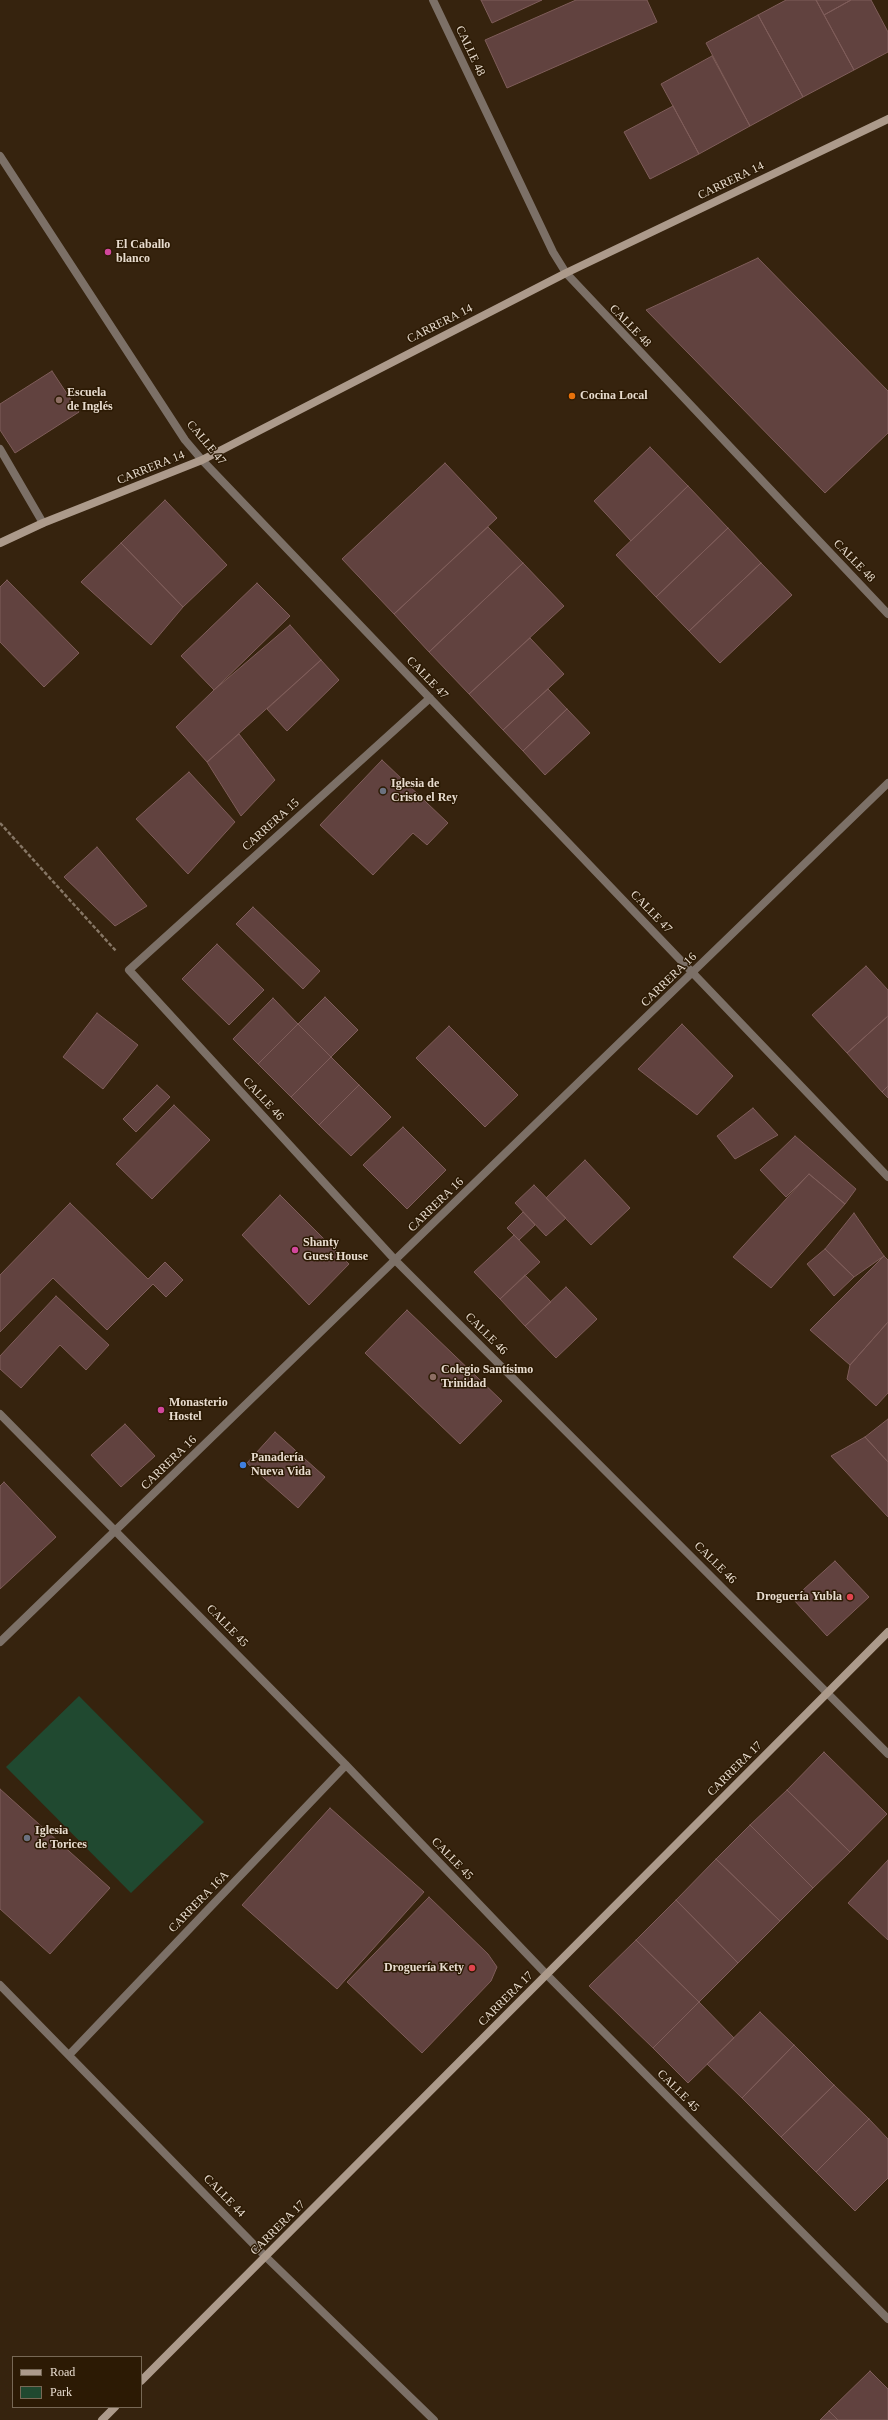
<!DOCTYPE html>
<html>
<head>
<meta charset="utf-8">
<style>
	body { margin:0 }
	#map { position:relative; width:888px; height:2420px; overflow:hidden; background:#36230e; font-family:"Times New Roman",serif }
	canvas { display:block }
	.legend { position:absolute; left:12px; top:2356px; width:130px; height:52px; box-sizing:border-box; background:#2c1a04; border:1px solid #776855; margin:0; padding:5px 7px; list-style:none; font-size:12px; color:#e8dccf }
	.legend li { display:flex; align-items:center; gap:8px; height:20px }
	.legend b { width:20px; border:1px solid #776855 }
</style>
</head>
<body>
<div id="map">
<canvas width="888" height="2420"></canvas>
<ul class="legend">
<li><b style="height:5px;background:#ac9a8b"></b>Road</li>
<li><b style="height:11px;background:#204930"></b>Park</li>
</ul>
</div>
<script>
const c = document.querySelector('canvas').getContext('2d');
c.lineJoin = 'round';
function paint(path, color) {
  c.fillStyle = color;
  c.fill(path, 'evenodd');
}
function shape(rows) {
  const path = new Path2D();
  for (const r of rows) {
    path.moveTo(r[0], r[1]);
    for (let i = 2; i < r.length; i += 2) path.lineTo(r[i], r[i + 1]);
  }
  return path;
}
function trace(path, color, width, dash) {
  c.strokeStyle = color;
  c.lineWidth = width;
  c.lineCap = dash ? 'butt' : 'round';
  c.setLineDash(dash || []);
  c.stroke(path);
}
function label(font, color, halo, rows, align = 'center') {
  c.font = font + ' "Times New Roman",serif';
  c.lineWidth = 3;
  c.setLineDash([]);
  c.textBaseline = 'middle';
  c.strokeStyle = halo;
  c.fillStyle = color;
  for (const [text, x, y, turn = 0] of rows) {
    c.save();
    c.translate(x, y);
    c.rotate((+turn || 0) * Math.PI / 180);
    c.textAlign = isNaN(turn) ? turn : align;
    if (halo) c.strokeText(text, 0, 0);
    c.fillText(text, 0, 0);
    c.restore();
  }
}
paint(shape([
	[79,1696,204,1822,131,1893,6,1767]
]), '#204930');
const building = shape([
	[481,0,542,0,492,23,481,0],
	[576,0,647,0,657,22,507,88,485,40,576,0],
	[786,0,816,0,854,70,803,97,758,15,786,0],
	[816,0,851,0,824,15,816,0],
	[851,0,871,0,888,32,888,52,854,70,824,15,851,0],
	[758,15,803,97,750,126,706,43,758,15],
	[712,56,750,126,699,154,661,84,712,56],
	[673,106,699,154,650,179,624,132,673,106],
	[758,258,888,391,888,433,825,493,646,310,758,258],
	[52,371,79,412,15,453,0,430,0,404,52,371],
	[650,447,688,486,631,541,594,501,650,447],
	[445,463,497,518,394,614,342,559,445,463],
	[688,486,728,528,656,597,616,555,688,486],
	[165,500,227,565,183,607,121,543,165,500],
	[488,527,523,563,429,652,394,614,488,527],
	[728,528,761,563,689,631,656,597,728,528],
	[121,543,183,607,151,645,81,582,121,543],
	[523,563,564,606,469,694,429,652,523,563],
	[761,563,792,595,720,663,689,631,761,563],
	[7,580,79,653,44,687,0,642,0,587,7,580],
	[257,583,290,616,214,690,181,656,257,583],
	[290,625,321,660,207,762,176,727,214,690,290,625],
	[530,638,564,674,503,730,469,694,530,638],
	[321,660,339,680,287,731,267,709,321,660],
	[548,689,567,709,523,751,503,730,548,689],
	[567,709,590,733,545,775,523,751,567,709],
	[239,734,275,780,241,816,207,762,239,734],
	[382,760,448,823,427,845,413,833,373,875,320,825,382,760],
	[189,772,235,822,188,874,136,819,189,772],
	[97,847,147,906,115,926,64,877,97,847],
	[253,907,320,971,303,989,236,924,253,907],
	[217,944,264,990,229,1025,182,979,217,944],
	[866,966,888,990,888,1016,847,1053,812,1015,866,966],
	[325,997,358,1030,331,1057,298,1024,325,997],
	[273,998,298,1024,258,1064,233,1039,273,998],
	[97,1013,138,1045,103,1089,63,1057,97,1013],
	[888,1016,888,1086,882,1092,847,1053,888,1016],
	[298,1024,331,1057,291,1097,258,1064,298,1024],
	[682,1024,733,1076,697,1115,638,1069,682,1024],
	[449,1026,518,1095,485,1127,416,1058,449,1026],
	[331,1057,359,1085,319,1125,291,1097,331,1057],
	[157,1085,170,1097,136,1132,123,1119,157,1085],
	[359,1085,391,1117,351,1156,319,1125,359,1085],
	[888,1086,888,1098,882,1092,888,1086],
	[174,1105,210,1140,152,1199,116,1164,174,1105],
	[753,1108,778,1135,735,1159,717,1136,753,1108],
	[403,1127,446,1170,407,1209,363,1165,403,1127],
	[795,1136,856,1189,845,1204,809,1174,786,1197,760,1170,795,1136],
	[585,1160,630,1208,591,1245,546,1198,585,1160],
	[809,1174,845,1204,771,1288,733,1257,809,1174],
	[534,1185,566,1218,546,1236,515,1203,534,1185],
	[280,1195,349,1264,309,1305,242,1235,280,1195],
	[70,1203,148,1279,165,1262,183,1280,166,1297,153,1284,107,1330,53,1278,0,1332,0,1275,70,1203],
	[523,1212,535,1225,519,1240,507,1228,523,1212],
	[854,1213,884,1256,854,1277,825,1249,854,1213],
	[514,1235,540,1262,500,1299,474,1272,514,1235],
	[825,1249,854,1277,834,1296,807,1264,825,1249],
	[884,1256,888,1260,888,1322,850,1365,810,1330,884,1256],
	[525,1275,551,1302,525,1326,500,1299,525,1275],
	[566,1287,597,1319,556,1358,525,1326,566,1287],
	[56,1296,109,1345,86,1370,60,1345,21,1388,0,1369,0,1356,56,1296],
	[407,1310,502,1401,460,1444,365,1353,407,1310],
	[888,1322,888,1393,876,1406,847,1379,850,1365,888,1322],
	[888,1419,888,1462,865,1437,888,1419],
	[125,1424,155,1456,121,1487,91,1455,125,1424],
	[275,1432,325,1477,298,1508,247,1463,275,1432],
	[865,1437,888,1462,888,1517,831,1456,865,1437],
	[4,1482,56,1537,0,1589,0,1486,4,1482],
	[835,1561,869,1597,827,1636,793,1599,835,1561],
	[824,1752,887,1814,850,1852,787,1790,824,1752],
	[0,1789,110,1888,50,1954,0,1909,0,1789],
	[787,1790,850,1852,813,1888,750,1825,787,1790],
	[330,1808,424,1892,337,1989,242,1905,330,1808],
	[750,1825,813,1888,780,1921,716,1859,750,1825],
	[716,1859,780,1921,738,1963,676,1900,716,1859],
	[888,1860,888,1940,848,1903,888,1860],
	[429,1897,488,1954,497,1967,491,1981,422,2053,347,1982,429,1897],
	[676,1900,738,1963,699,2002,636,1940,676,1900],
	[636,1940,699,2002,653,2048,589,1986,636,1940],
	[699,2002,734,2038,688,2083,653,2048,699,2002],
	[760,2012,794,2045,742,2098,707,2064,760,2012],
	[794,2045,834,2085,781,2137,742,2098,794,2045],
	[834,2085,869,2119,816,2172,781,2137,834,2085],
	[869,2119,888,2139,888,2178,855,2211,816,2172,869,2119],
	[870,2371,888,2389,888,2420,838,2420,829,2411,870,2371],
	[829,2411,838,2420,820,2420,829,2411]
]);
paint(building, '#61423f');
trace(building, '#7f5d5a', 1);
trace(shape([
	[0,823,116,951]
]), '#867665', 2.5, [4, 2]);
trace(shape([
	[0,449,43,523]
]), '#7c7067', 8);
trace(shape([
	[433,0,553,252,566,273,888,614],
	[202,460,888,1177],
	[430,698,129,970,396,1261,888,1754],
	[0,1414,346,1765,547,1975,888,2319],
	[0,1642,888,783],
	[0,1985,266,2257,434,2420],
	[69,2055,346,1765]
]), '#7c7067', 8);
trace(shape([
	[0,156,185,440,202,460]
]), '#7c7067', 8);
trace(shape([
	[0,543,43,523,202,460,566,273,888,119],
	[141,2381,888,1632],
	[102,2420,115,2407]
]), '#ac9a8b', 8);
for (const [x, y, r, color] of [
	[108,252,4,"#d1479c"],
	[572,396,4,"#e8710a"],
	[59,400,4,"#8d6e63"],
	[383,791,4,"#6b7280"],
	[295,1250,4,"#d1479c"],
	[433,1377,4,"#8d6e63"],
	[161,1410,4,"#d1479c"],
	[243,1465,4,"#3f7fe0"],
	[850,1597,4,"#e0444e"],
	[27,1838,4,"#6b7280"],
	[472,1968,4,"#e0444e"]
]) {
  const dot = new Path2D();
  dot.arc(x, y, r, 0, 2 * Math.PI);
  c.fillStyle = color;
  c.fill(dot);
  trace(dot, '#2c1a04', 1.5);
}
label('12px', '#e8dccf', '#2c1a04', [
	["CALLE 48",470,51,65],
	["CARRERA 14",731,181,-26],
	["CARRERA 14",440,324,-27],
	["CALLE 48",630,326,46],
	["CALLE 47",206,443,50],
	["CARRERA 14",151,468,-22],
	["CALLE 48",854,561,46],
	["CALLE 47",427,678,46],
	["CARRERA 15",271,825,-42],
	["CALLE 47",651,912,46],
	["CARRERA 16",669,980,-44],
	["CALLE 46",263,1099,47],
	["CARRERA 16",436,1205,-44],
	["CALLE 46",486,1334,45],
	["CARRERA 16",169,1463,-44],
	["CALLE 46",715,1563,45],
	["CALLE 45",227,1626,46],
	["CARRERA 17",735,1769,-45],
	["CALLE 45",452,1859,46],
	["CARRERA 16A",199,1902,-46],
	["CARRERA 17",506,1999,-45],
	["CALLE 45",678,2091,45],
	["CALLE 44",224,2196,46],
	["CARRERA 17",278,2228,-45]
]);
label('bold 12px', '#e8dccf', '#2c1a04', [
	["El Caballo",116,245],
	["blanco",116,259],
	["Escuela",67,393],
	["de Inglés",67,407],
	["Cocina Local",580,396],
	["Iglesia de",391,784],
	["Cristo el Rey",391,798],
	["Shanty",303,1243],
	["Guest House",303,1257],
	["Colegio Santísimo",441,1370],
	["Trinidad",441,1384],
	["Monasterio",169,1403],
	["Hostel",169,1417],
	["Panadería",251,1458],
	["Nueva Vida",251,1472],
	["Droguería Yubla",842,1597,"right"],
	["Iglesia",35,1831],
	["de Torices",35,1845],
	["Droguería Kety",464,1968,"right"]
], 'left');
</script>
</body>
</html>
